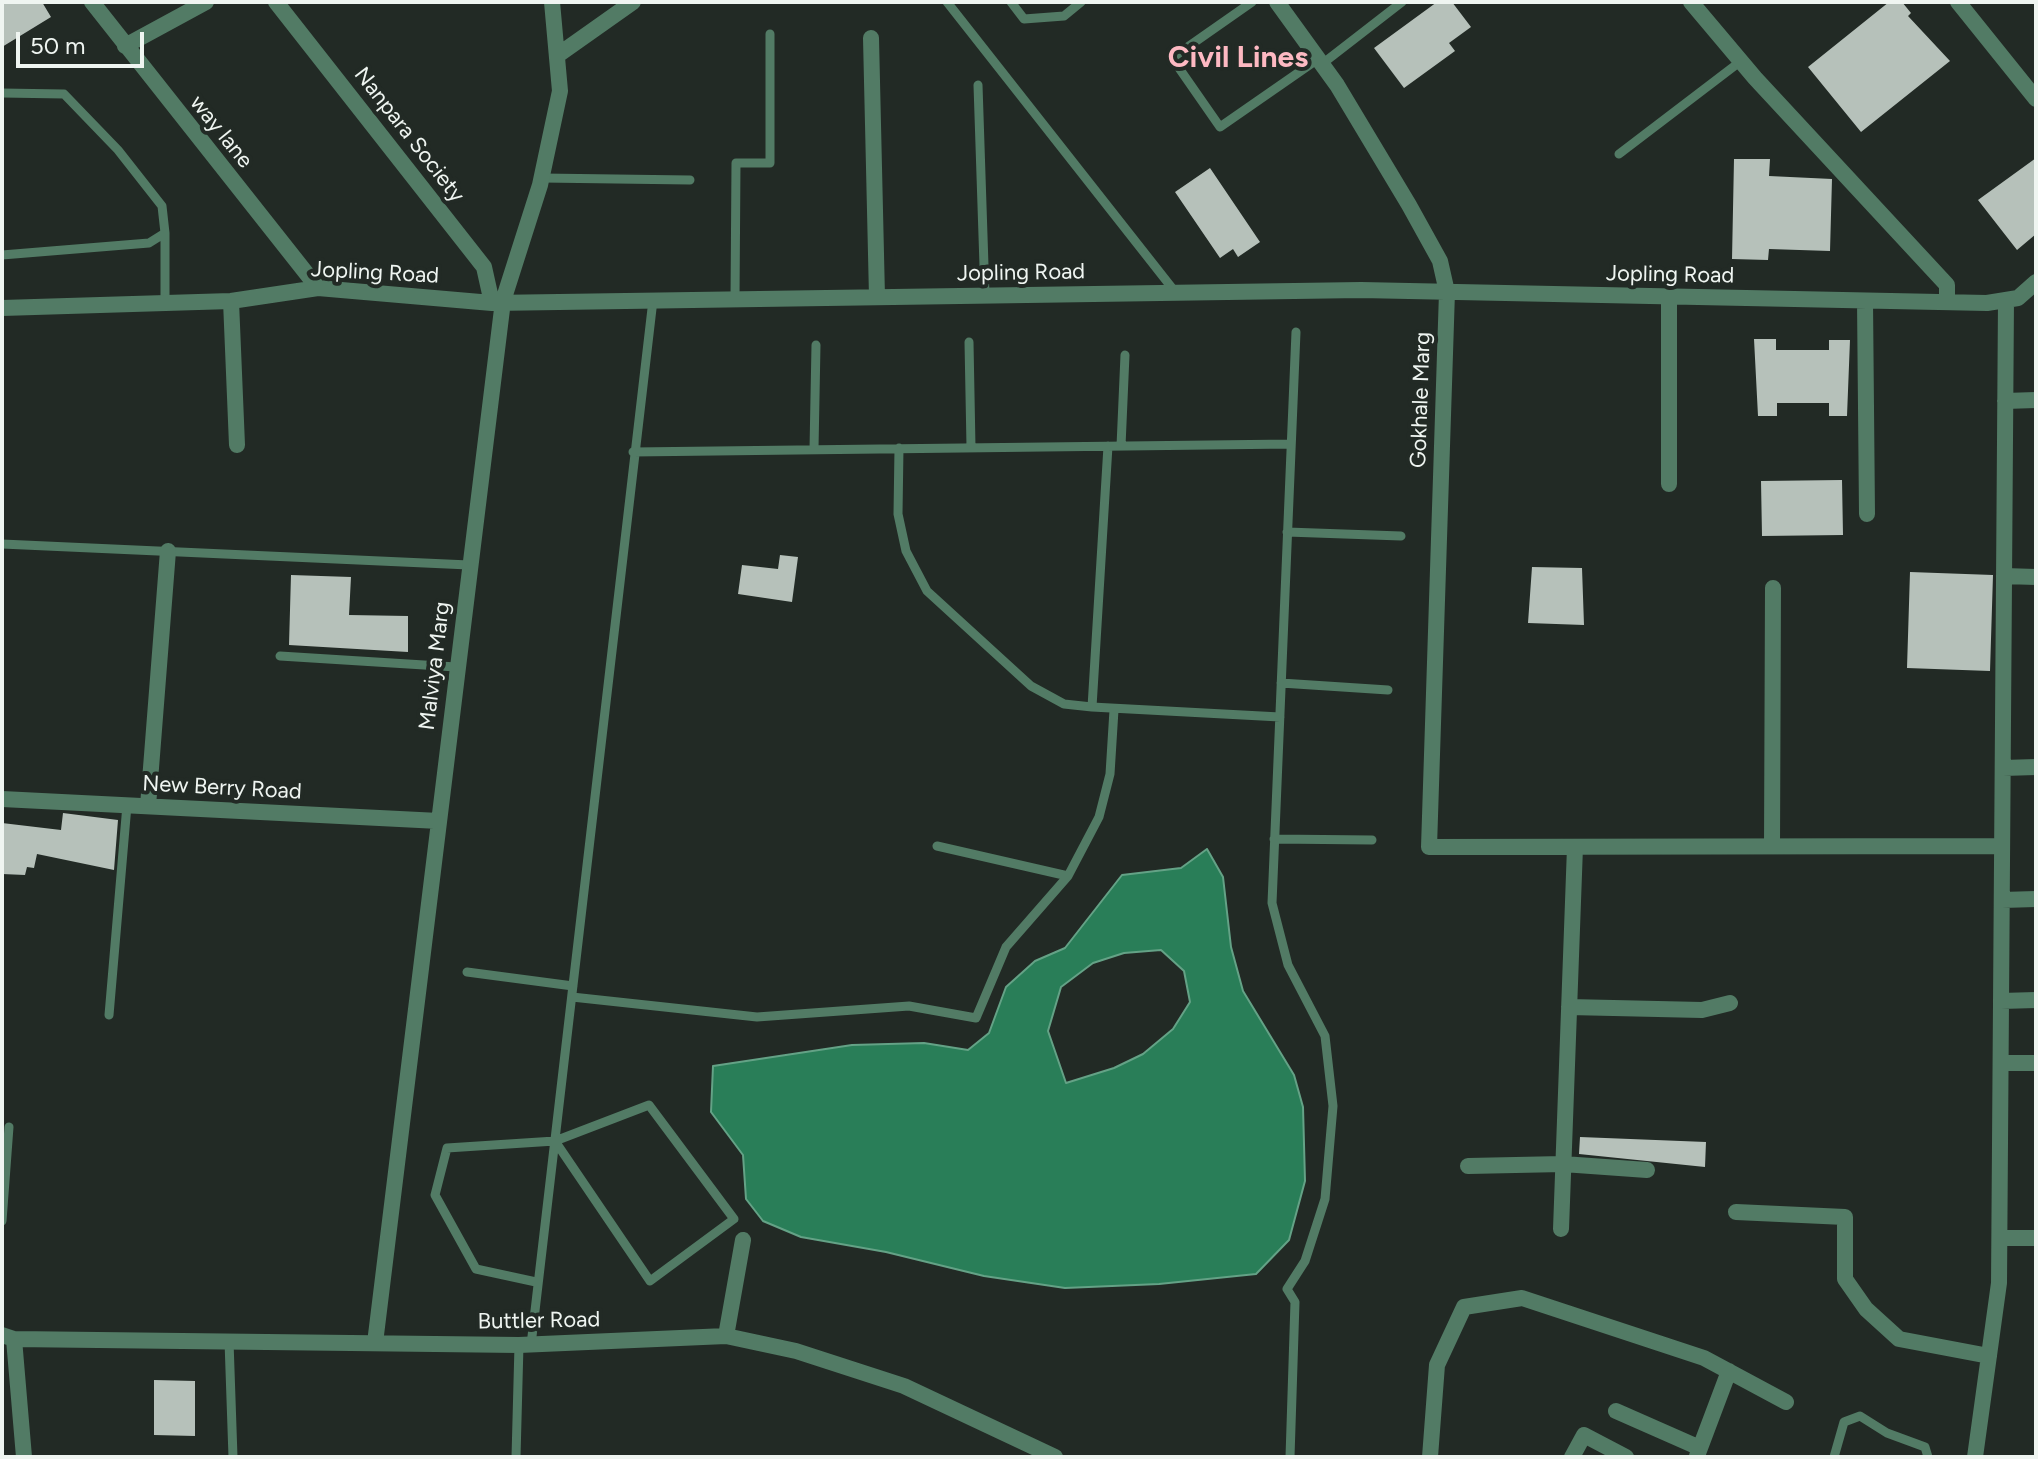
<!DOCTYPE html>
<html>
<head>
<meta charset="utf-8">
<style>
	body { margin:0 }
	#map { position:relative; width:2038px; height:1459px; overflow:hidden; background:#222a25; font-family:Figtree,sans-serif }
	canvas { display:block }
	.frame { position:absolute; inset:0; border:4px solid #eff5f1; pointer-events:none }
	.scale { position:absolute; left:16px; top:32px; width:128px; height:36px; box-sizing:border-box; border:4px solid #eff5f1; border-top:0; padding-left:10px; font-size:24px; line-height:28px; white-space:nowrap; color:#eff5f1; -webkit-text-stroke:6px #222a25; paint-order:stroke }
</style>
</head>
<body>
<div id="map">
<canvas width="2038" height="1459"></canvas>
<div class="frame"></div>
<div class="scale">50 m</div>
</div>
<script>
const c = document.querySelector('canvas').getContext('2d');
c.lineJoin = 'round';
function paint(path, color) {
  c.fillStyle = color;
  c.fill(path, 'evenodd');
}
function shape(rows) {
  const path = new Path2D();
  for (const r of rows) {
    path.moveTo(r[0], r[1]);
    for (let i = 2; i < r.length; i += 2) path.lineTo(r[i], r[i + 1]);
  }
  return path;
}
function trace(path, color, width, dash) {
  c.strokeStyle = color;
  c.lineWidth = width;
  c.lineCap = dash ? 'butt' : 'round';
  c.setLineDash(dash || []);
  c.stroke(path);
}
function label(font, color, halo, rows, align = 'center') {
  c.font = font + ' Figtree,sans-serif';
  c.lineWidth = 8;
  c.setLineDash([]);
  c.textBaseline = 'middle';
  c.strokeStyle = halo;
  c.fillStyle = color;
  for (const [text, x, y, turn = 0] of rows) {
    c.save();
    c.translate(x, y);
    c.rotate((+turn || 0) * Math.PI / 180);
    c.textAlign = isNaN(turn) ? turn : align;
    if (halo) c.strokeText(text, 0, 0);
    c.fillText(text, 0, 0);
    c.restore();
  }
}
const water = shape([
	[1207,849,1223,877,1231,947,1243,991,1294,1075,1303,1107,1305,1181,1289,1240,1256,1274,1159,1284,1065,1288,984,1276,886,1252,801,1237,763,1221,746,1199,743,1155,711,1112,713,1066,852,1045,924,1043,968,1050,989,1033,1006,987,1035,961,1065,948,1122,875,1181,868,1207,849],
	[1161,950,1184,971,1190,1002,1173,1029,1143,1054,1114,1068,1066,1083,1048,1031,1061,987,1093,963,1124,953,1161,950]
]);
paint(water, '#297e58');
trace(water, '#64a286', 2);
paint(shape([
	[2,2,42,2,51,17,2,47],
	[1437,2,1452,2,1471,27,1449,43,1455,51,1404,88,1374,48],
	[1889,2,1902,2,1911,13,1908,16,1950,61,1861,132,1808,67],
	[2036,158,2036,234,2017,250,1978,200],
	[1734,159,1770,159,1769,176,1832,179,1830,251,1769,249,1768,260,1732,259],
	[1210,168,1260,242,1238,257,1233,249,1220,258,1175,192],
	[1754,339,1776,339,1776,350,1829,350,1829,340,1850,340,1847,416,1829,416,1829,403,1777,403,1777,416,1758,416],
	[1842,480,1843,535,1762,536,1761,481],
	[780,555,798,557,792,602,738,594,742,565,778,569],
	[1532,567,1582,568,1584,625,1528,623],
	[1910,572,1993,575,1990,671,1907,668],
	[291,575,351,577,349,615,408,616,408,652,289,645],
	[63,813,118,820,114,870,37,854,34,868,27,867,25,875,2,874,2,823,61,830],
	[1580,1137,1706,1142,1705,1167,1579,1154],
	[154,1380,195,1381,195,1436,154,1435]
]), '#b6c1ba');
trace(shape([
	[947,2,1176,293],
	[1011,2,1024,19,1064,16,1081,2],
	[1252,2,1172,58,1220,127,1318,59],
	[1322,64,1402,2],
	[978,85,985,296],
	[2,93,64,94,118,150,162,206,165,233,149,243,2,255],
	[1619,154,1741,61],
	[542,178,690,180],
	[165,233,165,302],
	[735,299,736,163,770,163,770,34],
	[969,342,971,447],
	[1121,446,1125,355],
	[899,448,898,514,906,551,927,591,1031,686,1064,704,1092,707,1280,717],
	[814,449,816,345],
	[633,452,1291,444],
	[1287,532,1401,536],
	[2,544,469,565],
	[280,656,456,667],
	[1281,683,1388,690],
	[1092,707,1108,446],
	[1274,839,1372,840],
	[937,846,1068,876],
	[467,972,573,986],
	[572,997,757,1017,909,1006,976,1018,1006,947,1068,876,1099,817,1110,774,1114,710],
	[109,1015,127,805],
	[2,1221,9,1127],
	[536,1282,476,1269,435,1195,447,1148,555,1141,649,1105,734,1219,650,1281,555,1141],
	[229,1341,233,1457],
	[531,1345,653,300],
	[516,1457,519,1345],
	[1290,1457,1295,1302,1287,1289,1305,1261,1325,1199,1333,1106,1325,1036,1288,965,1272,903,1296,332],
	[1834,1457,1844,1422,1860,1416,1887,1433,1925,1447,1928,1457]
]), '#527b65', 9);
trace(shape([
	[92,2,318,288],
	[276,2,484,267,492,303],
	[1277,2,1337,85,1409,205,1440,261,1447,292,1429,847,2002,846],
	[1691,2,1755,78,1947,285,1947,302],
	[1958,2,2036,99],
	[871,38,877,297],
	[125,46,206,2],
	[558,55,633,2],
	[231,301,237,445],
	[1865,301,1867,514],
	[2,308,231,301,318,288,492,303,1361,290,1987,303,2018,298,2036,282],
	[2005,401,2036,400],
	[1669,484,1669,297],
	[2004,576,2036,577],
	[2003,768,2036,767],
	[2,799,439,821],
	[148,806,168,551],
	[1772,846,1773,588],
	[2002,900,2036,899],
	[2001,1001,2036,1000],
	[1569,1007,1702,1010,1730,1003],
	[2001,1063,2036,1063],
	[1468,1166,1563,1164,1647,1170],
	[1736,1212,1845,1217,1845,1279,1866,1309,1899,1339,1989,1356],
	[1561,1229,1575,847],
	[2000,1238,2036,1238],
	[2,1335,14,1339,519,1345,726,1336,796,1351,904,1386,1055,1457],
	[726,1336,743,1240],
	[14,1339,24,1457],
	[375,1343,503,301,540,185,560,91,552,2],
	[1616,1411,1700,1448],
	[1697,1456,1729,1371],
	[1430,1457,1437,1365,1464,1307,1522,1298,1704,1358,1786,1402],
	[1572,1457,1584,1435,1626,1457],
	[1975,1457,1999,1283,2006,300]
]), '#527b65', 16);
label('22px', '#eff5f1', '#222a25', [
	["way lane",221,132,51],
	["Nanpara Society",409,135,52],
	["Jopling Road",375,273,3],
	["Jopling Road",1021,273,-1],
	["Jopling Road",1670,275,1],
	["Gokhale Marg",1421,400,-88],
	["Malviya Marg",435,666,-83],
	["New Berry Road",222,788,3],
	["Buttler Road",539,1321,-1]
]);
label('bold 30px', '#fdb9c2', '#222a25', [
	["Civil Lines",1238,58]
]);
</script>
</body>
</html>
